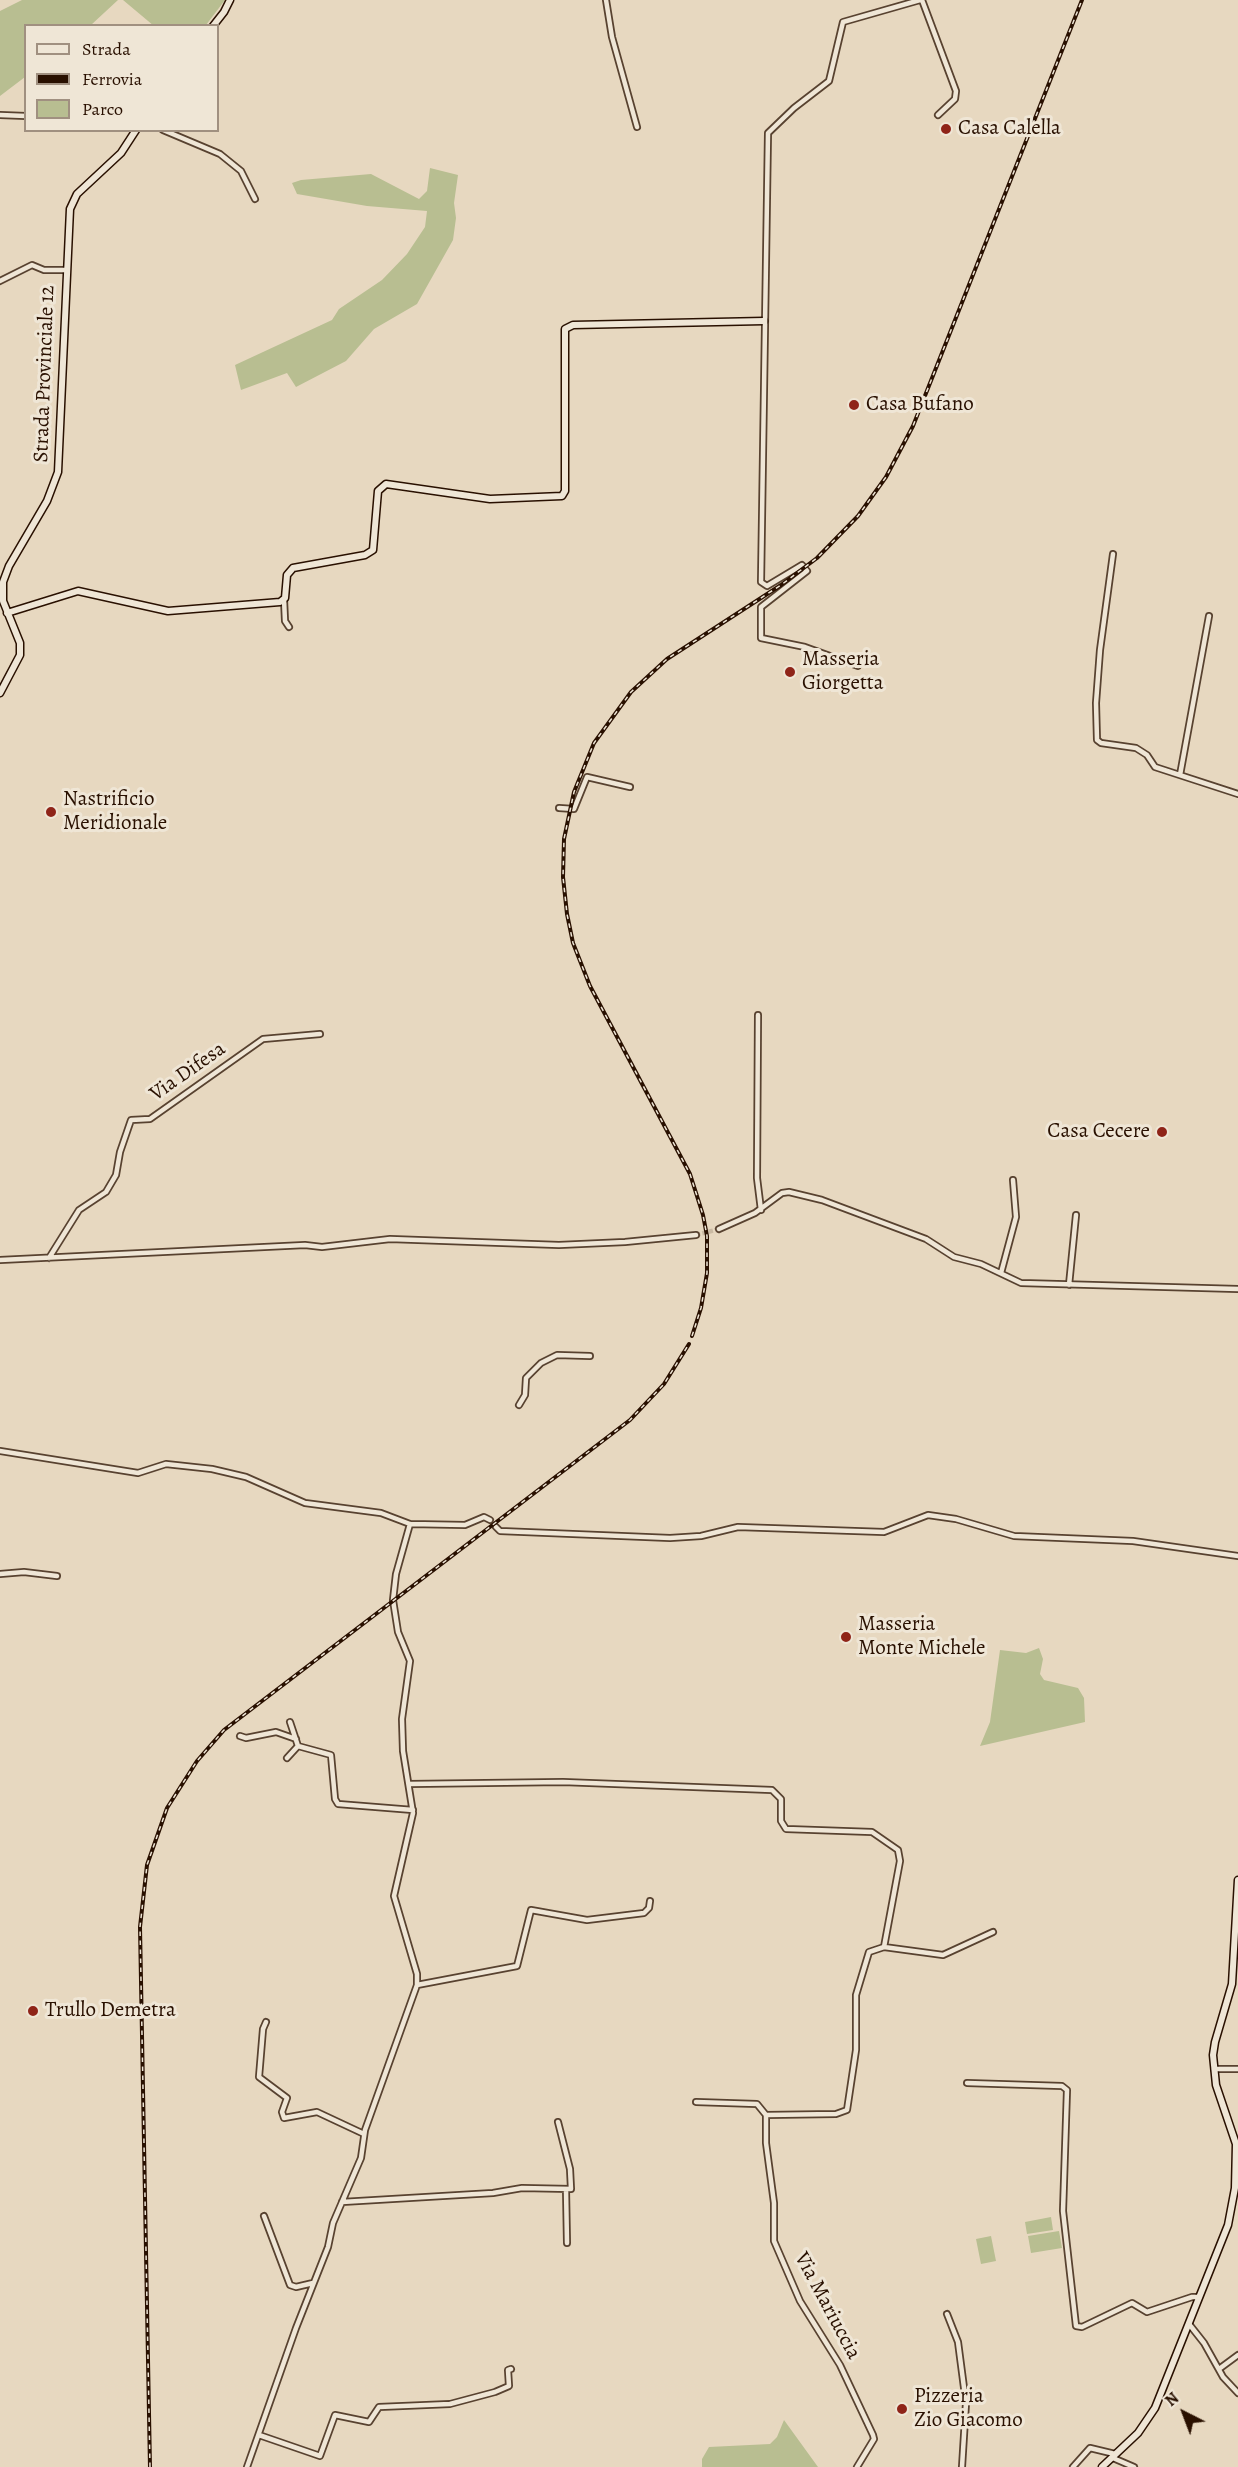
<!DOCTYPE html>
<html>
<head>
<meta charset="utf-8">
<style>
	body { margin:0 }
	#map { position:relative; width:1238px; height:2467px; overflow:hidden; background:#e7d8c0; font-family:Alegreya,serif }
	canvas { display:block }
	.legend { position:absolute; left:24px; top:24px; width:195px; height:108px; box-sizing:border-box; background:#efe6d6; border:2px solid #a09080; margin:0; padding:8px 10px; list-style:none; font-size:18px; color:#291000 }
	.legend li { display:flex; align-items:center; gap:12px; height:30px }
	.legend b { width:30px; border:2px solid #a09080 }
	.north { position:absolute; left:1154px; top:2383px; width:60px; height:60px; -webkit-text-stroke:4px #efe6d6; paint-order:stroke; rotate:318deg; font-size:16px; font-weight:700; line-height:24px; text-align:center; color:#291000 }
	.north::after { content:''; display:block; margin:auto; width:21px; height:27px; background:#291000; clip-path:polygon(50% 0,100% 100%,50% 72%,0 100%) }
</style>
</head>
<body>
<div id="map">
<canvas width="1238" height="2467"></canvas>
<ul class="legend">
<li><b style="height:8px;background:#efe6d6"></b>Strada</li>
<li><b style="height:8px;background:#291000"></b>Ferrovia</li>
<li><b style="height:16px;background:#b8be91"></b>Parco</li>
</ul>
<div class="north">N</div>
</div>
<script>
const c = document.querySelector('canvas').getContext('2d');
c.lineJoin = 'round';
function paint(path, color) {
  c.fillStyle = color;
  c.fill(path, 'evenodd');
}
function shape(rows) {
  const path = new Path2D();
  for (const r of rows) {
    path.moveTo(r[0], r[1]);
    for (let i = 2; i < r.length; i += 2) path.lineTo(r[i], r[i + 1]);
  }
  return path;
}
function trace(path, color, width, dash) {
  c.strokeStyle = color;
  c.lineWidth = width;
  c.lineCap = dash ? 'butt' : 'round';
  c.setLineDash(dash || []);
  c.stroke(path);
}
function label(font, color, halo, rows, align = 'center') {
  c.font = font + ' Alegreya,serif';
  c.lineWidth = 6;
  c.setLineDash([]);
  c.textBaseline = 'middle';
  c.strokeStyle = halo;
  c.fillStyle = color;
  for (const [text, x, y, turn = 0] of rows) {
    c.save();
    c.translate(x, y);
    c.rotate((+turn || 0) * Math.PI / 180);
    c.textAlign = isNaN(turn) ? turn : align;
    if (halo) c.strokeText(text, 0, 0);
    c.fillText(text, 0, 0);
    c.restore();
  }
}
paint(shape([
	[22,0,118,0,91,25,26,26,25,77,0,96,0,11],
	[123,0,225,0,206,25,154,26],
	[430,168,458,175,454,203,456,218,453,240,417,304,374,329,346,361,296,387,287,373,241,390,235,365,332,320,339,309,382,280,407,254,425,227,427,211,367,206,297,194,292,183,301,180,371,174,419,199,427,191],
	[1039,1648,1043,1659,1040,1674,1044,1680,1078,1688,1084,1698,1085,1722,980,1746,990,1722,1000,1650,1026,1653],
	[1051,2217,1053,2230,1027,2234,1025,2222],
	[1059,2231,1062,2248,1031,2253,1028,2236],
	[991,2236,996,2261,981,2264,976,2239],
	[784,2420,818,2467,702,2467,702,2459,709,2447,770,2444,777,2437]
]), '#b8be91');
trace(shape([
	[696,1235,719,1229]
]), '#cabaa3', 4.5, [4.5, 2]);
const street = shape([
	[606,0,612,37,637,127],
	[922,0,956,91,955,99,938,115],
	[0,115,26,116],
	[163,130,220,154,241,171,255,199],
	[0,281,32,265,44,270,66,270],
	[1113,554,1100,650,1096,703,1097,740,1101,743,1136,748,1147,755,1155,767,1238,794],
	[284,599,285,621,289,627],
	[858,666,805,647,761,638,761,607,807,571,802,565,767,586,761,582,768,133,794,108,829,81,843,22,920,0],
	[1180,775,1209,616],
	[559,808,574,809,587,777,630,787],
	[758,1015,757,1178,761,1210],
	[719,1229,755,1213,782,1193,789,1192,822,1200,926,1239,954,1257,981,1264,1021,1283,1238,1289],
	[49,1258,79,1210,106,1192,116,1175,120,1152,131,1120,150,1119,263,1039,320,1034],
	[0,1260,305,1245,322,1247,390,1239,559,1245,625,1242,696,1235],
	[1001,1273,1016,1217,1013,1180],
	[1069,1285,1076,1215],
	[519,1405,525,1395,526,1378,541,1363,557,1355,590,1356],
	[0,1451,138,1473,166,1464,212,1469,246,1477,305,1503,381,1513,410,1524,465,1525,484,1517,490,1520],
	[496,1527,500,1531,670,1538,701,1536,738,1527,884,1532,928,1515,956,1519,1014,1536,1133,1541,1238,1556],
	[0,1574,24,1572,57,1576],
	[240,1736,246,1738,276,1732,296,1739],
	[298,1746,331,1755,335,1799,338,1804,413,1810],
	[287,1758,298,1746,290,1722],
	[409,1784,563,1782,772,1790,781,1799,781,1821,786,1829,872,1832,898,1850,900,1861,884,1947,869,1952,856,1995,856,2050,847,2110,836,2114,766,2115],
	[884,1947,943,1955,993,1932],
	[417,1985,517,1966,531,1910,587,1920,644,1913,649,1908,650,1901],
	[266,2022,263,2029,259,2077,287,2098,282,2112,284,2118,317,2112,364,2134],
	[1214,2069,1238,2069],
	[967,2083,1062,2086,1067,2090,1063,2211,1076,2326,1082,2327,1132,2303,1147,2312,1192,2297,1199,2297],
	[696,2102,757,2104,766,2115],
	[766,2115,766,2143,774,2203,774,2241,800,2301,840,2365,873,2435,874,2439,857,2467],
	[566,2189,567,2243],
	[342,2202,493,2193,522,2188,571,2189,570,2169,558,2122],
	[264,2216,290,2285,296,2287,313,2283],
	[947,2314,958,2342,966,2403,962,2467],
	[1189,2324,1204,2343,1223,2377,1238,2393],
	[1219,2369,1238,2355],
	[259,2435,320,2456,335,2415,369,2422,379,2407,450,2404,495,2392,509,2386,508,2370,511,2369],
	[1113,2458,1134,2467],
	[247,2467,296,2328,328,2247,333,2223,361,2158,365,2130,417,1985,417,1974,394,1896,413,1813,403,1751,402,1719,410,1661,398,1632,393,1600,396,1574,410,1524],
	[1073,2467,1090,2448,1115,2454]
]);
const secondary = shape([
	[213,26,224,12,230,0],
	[7,613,78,591,168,611,280,602,285,598,287,575,293,568,365,555,373,550,378,491,386,484,490,499,562,496,565,491,565,329,573,325,764,321],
	[0,693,20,655,20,643,3,601,3,582,9,566,47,501,58,472,70,209,77,194,121,153,136,130],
	[1102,2467,1138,2433,1155,2408,1228,2225,1235,2188,1236,2144,1216,2085,1213,2055,1215,2042,1232,1984,1238,1880]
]);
trace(street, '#584230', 8);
trace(secondary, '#291000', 9);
trace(street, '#efe6d6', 4.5);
trace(secondary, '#efe6d6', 6);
const rail = shape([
	[692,1336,701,1308,707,1273,707,1236,703,1215,690,1174,590,986,573,943,567,914,563,877,564,839,574,792,594,743,631,692,667,659,781,585,817,558,858,516,886,477,913,426,1082,0],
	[150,2467,140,1927,147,1865,167,1808,197,1761,224,1730,630,1420,664,1384,689,1344]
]);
trace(rail, '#291000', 4);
trace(rail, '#efe6d6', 1.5, [4.5]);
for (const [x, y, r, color] of [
	[946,129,6,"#8f2418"],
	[854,405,6,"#8f2418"],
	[790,672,6,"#8f2418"],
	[51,812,6,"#8f2418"],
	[1162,1132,6,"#8f2418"],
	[846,1637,6,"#8f2418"],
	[33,2011,6,"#8f2418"],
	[902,2409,6,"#8f2418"]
]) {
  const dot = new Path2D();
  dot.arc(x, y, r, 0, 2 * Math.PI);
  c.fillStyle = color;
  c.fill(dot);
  trace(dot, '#efe6d6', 2);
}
label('21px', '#291000', '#efe6d6', [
	["Casa Calella",958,129],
	["Casa Bufano",866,405],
	["Masseria",802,660],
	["Giorgetta",802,684],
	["Nastrificio",63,800],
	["Meridionale",63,824],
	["Casa Cecere",1150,1132,"right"],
	["Masseria",858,1625],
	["Monte Michele",858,1649],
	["Trullo Demetra",45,2011],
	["Pizzeria",914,2397],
	["Zio Giacomo",914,2421]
], 'left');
label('21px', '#291000', '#efe6d6', [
	["Strada Provinciale 12",45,374,-88],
	["Via Difesa",188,1072,-35],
	["Via Mariuccia",827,2306,62]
]);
</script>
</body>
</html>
